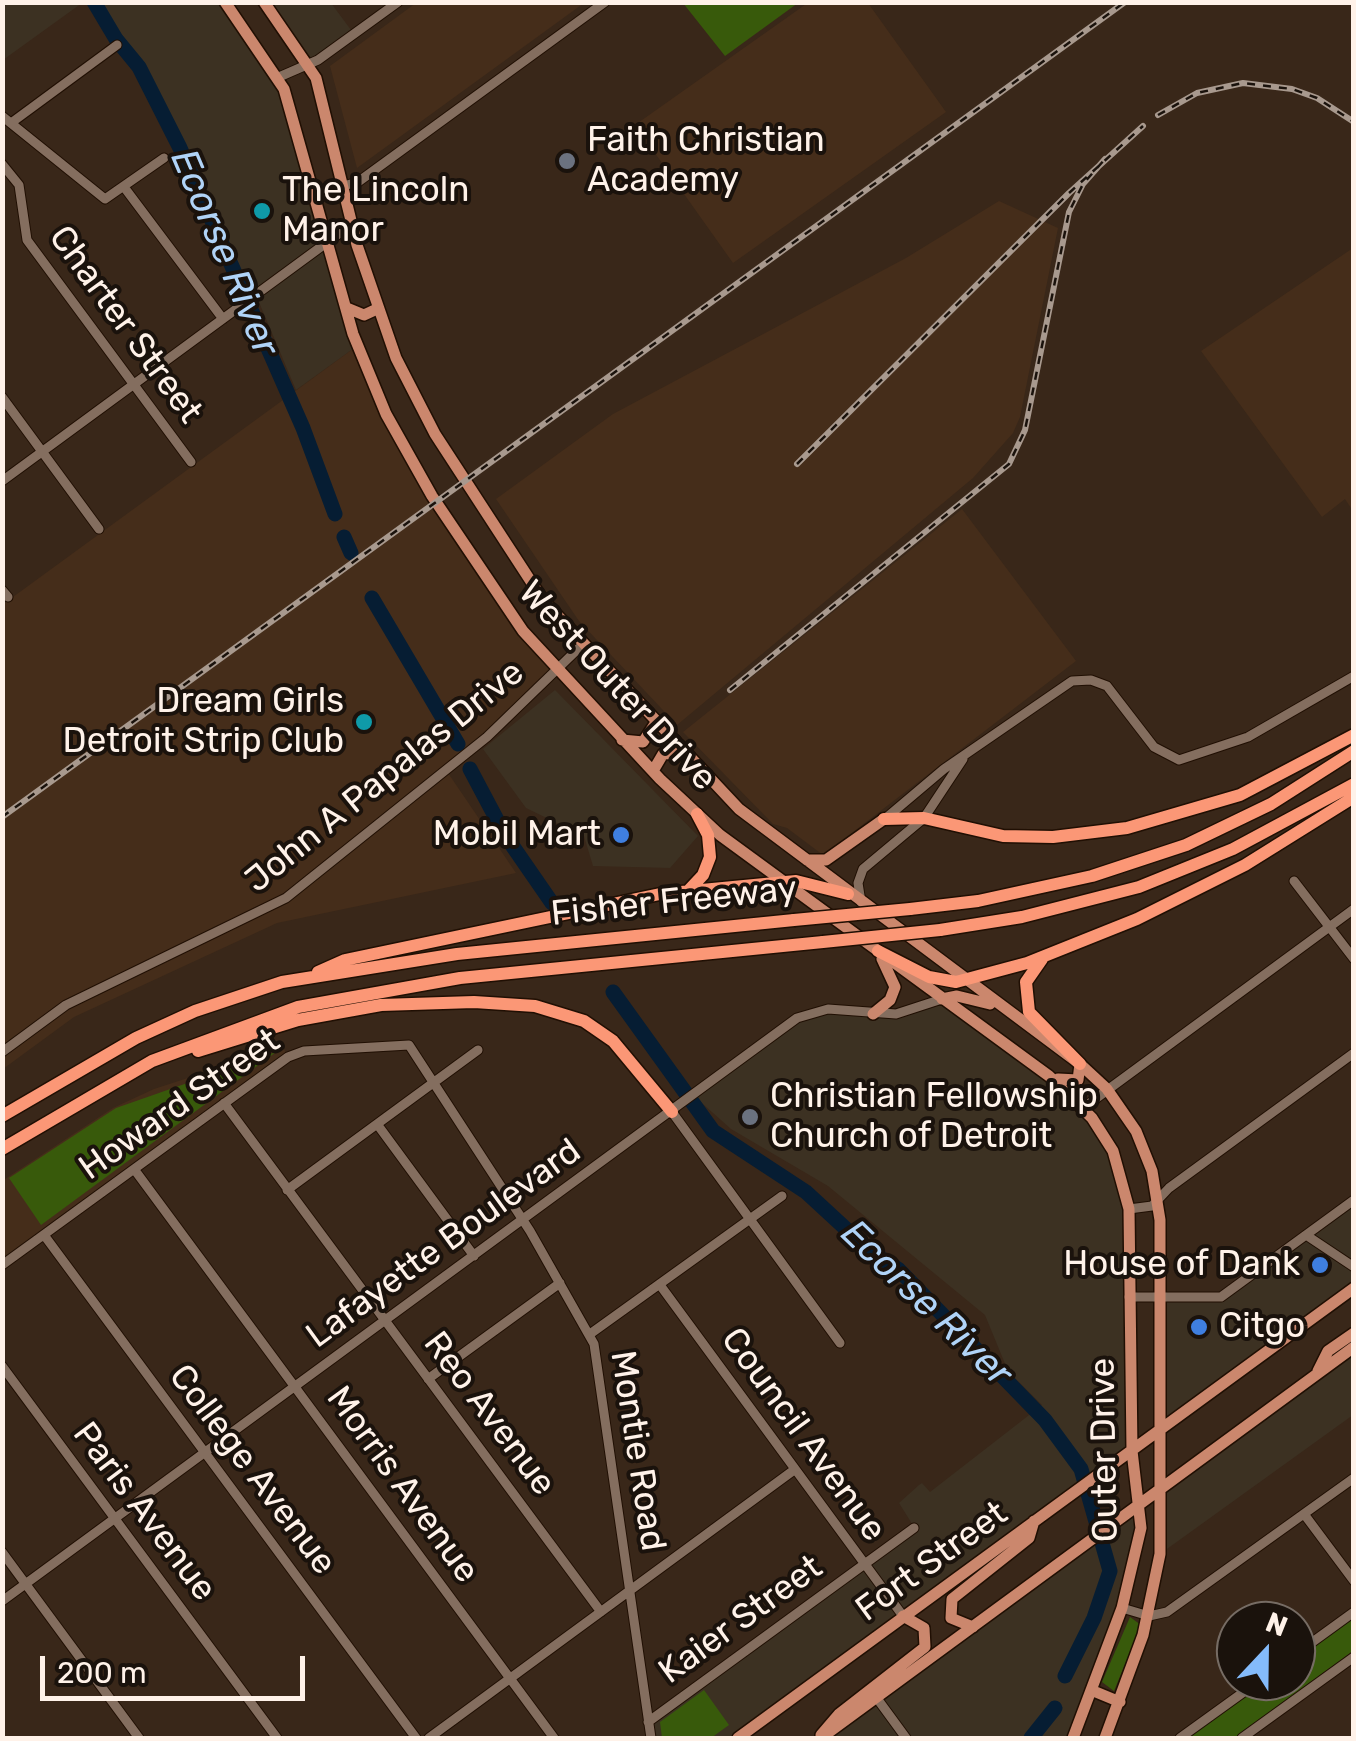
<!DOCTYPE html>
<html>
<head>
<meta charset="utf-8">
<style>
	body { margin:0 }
	#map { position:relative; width:1356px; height:1741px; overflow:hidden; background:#392719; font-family:Rubik,sans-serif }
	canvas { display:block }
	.frame { position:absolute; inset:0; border:5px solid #fff2e9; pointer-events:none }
	.north { position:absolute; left:1216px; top:1601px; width:100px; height:100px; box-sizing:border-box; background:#1a120c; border:2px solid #766c64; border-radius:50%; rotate:22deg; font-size:28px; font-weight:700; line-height:40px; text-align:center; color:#fff2e9 }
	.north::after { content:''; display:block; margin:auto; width:35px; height:45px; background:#84bbfb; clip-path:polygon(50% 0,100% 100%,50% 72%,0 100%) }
	.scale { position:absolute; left:40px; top:1656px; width:265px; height:45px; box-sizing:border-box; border:5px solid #fff2e9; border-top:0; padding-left:12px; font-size:30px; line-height:35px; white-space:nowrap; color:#fff2e9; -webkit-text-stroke:8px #1a120c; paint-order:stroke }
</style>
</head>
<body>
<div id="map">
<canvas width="1356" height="1741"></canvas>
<div class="frame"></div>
<div class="north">N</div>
<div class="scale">200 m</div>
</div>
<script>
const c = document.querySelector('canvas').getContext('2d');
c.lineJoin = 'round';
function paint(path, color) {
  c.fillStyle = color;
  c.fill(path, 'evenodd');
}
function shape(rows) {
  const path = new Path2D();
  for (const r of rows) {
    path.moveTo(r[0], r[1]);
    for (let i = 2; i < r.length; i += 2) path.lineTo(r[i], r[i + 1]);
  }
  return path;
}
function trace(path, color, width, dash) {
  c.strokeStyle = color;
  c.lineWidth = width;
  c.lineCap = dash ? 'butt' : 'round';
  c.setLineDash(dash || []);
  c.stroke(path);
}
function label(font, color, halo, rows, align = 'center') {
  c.font = font + ' Rubik,sans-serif';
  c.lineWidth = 8;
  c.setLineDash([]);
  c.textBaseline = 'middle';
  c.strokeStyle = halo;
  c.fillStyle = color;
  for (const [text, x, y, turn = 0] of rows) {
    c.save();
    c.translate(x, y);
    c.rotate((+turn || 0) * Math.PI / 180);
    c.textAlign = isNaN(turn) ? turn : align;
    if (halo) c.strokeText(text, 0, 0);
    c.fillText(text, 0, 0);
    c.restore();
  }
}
paint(shape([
	[3,2,82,2,82,3,3,60],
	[94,3,225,3,271,65,357,346,296,390,256,295,223,240,140,67,116,39],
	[264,3,331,3,354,34,309,64],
	[555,690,698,836,670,868,593,866,584,836,526,808,483,749],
	[942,999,1035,1067,1100,1128,1127,1193,1132,1451,738,1738,651,1738,648,1722,914,1527,899,1503,919,1485,922,1483,930,1492,1042,1405,1008,1371,985,1315,828,1186,731,1129,694,1096,810,1012,884,1015],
	[1353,1200,1353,1288,1158,1430,1159,1297,1221,1297],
	[1353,1347,1353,1415,1160,1554,1161,1489],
	[1141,1504,1133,1571,1073,1738,821,1738]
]), '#3c3122');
paint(shape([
	[809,2,868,3,946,112,733,263,635,125],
	[416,3,584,3,357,168,330,66],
	[999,201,1058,228,1020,417,1013,433,973,478,677,725,579,621,496,499,613,414,906,258],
	[1353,248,1353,511,1345,499,1322,517,1201,351],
	[357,346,411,460,559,672,446,770,516,873,277,923,74,1017,3,1069,2,605],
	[962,509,1076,661,823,855,787,828,773,824,683,732],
	[283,1047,288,1057,3,1265,2,1181,113,1108,154,1089]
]), '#452d1a');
paint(shape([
	[683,3,798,3,725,56],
	[276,1052,41,1225,9,1178,116,1108],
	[1130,1617,1141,1625,1114,1691,1102,1682],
	[1353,1617,1353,1651,1234,1738,1188,1738,1266,1681,1296,1681,1296,1659],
	[704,1690,729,1725,711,1738,662,1738,660,1722]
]), '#385a0b');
trace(shape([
	[94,2,116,39,139,67,180,148,303,428,335,514],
	[344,537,351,553],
	[372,598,458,744],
	[470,769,505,835,552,903],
	[613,992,713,1131,806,1192,871,1252,898,1269,1045,1420,1081,1469,1110,1571,1094,1618,1065,1676],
	[1031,1738,1055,1708]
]), '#061d33', 15);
const minor = shape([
	[279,77,318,60,398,2],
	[2,116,105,199,164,158],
	[11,123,117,45],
	[2,164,19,185,27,240,191,462],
	[343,186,358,182,605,2],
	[124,187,223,319],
	[2,397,99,529],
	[2,481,352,224],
	[2,590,8,597],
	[886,818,944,769,1072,681,1091,680,1107,686,1154,747,1179,760,1248,737,1354,676],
	[1294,881,1354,959],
	[861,902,858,883,863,869,924,818,963,759],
	[2,1052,66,1005,286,898,487,737,581,646],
	[224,1103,601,1612],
	[1083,1108,1354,909],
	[672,1112,840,1343],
	[377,1124,474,1256],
	[134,1169,554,1738],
	[287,1190,478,1050],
	[1129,1209,1152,1206,1169,1188,1354,1053],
	[44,1235,416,1738],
	[1306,1235,1354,1267],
	[2,1265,288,1057,304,1051,409,1045,530,1231,594,1344,651,1738],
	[660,1285,903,1616],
	[1129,1297,1221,1297,1354,1200],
	[590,1334,782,1196],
	[2,1366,277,1738],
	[428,1379,560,1283],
	[1304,1514,1354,1581],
	[2,1552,139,1738],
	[2,1601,797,1018,828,1009,896,1014,942,999],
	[1122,1608,1149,1616,1167,1612,1354,1478],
	[1296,1654,1354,1612],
	[876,1697,906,1738],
	[648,1722,914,1528],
	[429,1738,794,1470],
	[1180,1738,1259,1681],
	[1242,1738,1354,1657]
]);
const major = shape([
	[225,2,284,89,353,334,386,414,432,496,523,631,660,779,720,835,1049,1076,1092,1118,1113,1151,1129,1209,1132,1451,1141,1528,1122,1608,1073,1738],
	[264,2,316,78,357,245,396,358,435,434,543,600,739,809,1080,1064,1107,1089,1136,1131,1152,1171,1160,1220,1160,1554,1143,1635,1105,1738],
	[347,308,364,315,377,309],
	[622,740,643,742,655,724],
	[653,771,663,754,682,753],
	[807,860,826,860,884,819],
	[942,999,957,996,990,1004],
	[873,1014,890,1000,895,987,882,959],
	[1058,1079,1078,1080,1080,1064],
	[1318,1371,1328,1351,1354,1333],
	[973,1627,951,1618,952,1599,1029,1538,1034,1521],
	[1091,1690,1120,1702],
	[821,1735,839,1714,925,1647,924,1628,903,1616],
	[738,1738,1354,1288],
	[821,1738,1354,1347]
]);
const highway = shape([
	[884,819,924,818,1003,836,1053,837,1127,828,1240,795,1354,735],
	[688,891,703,875,710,857,708,835,697,814],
	[910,909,978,901,1092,876,1186,845,1271,804,1354,751],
	[940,930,1022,917,1139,887,1233,849,1354,784],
	[878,951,929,977,956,982,1027,963,1137,919,1245,865,1354,797],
	[1042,959,1026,982,1029,1012,1080,1064],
	[318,972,345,960,660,894,796,881,848,894],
	[198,1051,298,1020,381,1005,474,1002,535,1006,584,1021,613,1041,672,1112],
	[2,1116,136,1038,195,1011,282,982,457,954,794,920],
	[2,1149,152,1061,298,1007,460,978,823,942]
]);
trace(minor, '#200f03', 11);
trace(major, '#200f03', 14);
trace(highway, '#200f03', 15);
trace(minor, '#846e5f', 9);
trace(major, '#cb876d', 11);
trace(highway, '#fb9776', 12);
const rail = shape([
	[1158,115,1197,93,1243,83,1292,89,1317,98,1354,122],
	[797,464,1069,193,1143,126],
	[730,690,1009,464,1025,430,1069,212,1083,184,1105,159],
	[2,817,1125,2]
]);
trace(rail, '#a8998e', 6);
trace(rail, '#1a120c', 2.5, [8]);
const highwayBridge = shape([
	[794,920,910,909],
	[823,942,940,930]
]);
trace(highwayBridge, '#200f03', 15, []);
trace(highwayBridge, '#fb9776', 12);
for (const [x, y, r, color] of [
	[567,161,10,"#6b7280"],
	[262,211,10,"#0f9aa8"],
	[364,722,10,"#0f9aa8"],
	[621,835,10,"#3f7fe0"],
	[750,1117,10,"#6b7280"],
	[1320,1265,10,"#3f7fe0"],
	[1199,1327,10,"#3f7fe0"]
]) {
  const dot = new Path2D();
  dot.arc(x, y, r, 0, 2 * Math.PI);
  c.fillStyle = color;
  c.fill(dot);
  trace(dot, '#1a120c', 4);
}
label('35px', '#fff2e9', '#1a120c', [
	["Faith Christian",587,141],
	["Academy",587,181],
	["The Lincoln",282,191],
	["Manor",282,231],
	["Dream Girls",344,702,"right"],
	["Detroit Strip Club",344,742,"right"],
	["Mobil Mart",601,835,"right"],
	["Christian Fellowship",770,1097],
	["Church of Detroit",770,1137],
	["House of Dank",1300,1265,"right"],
	["Citgo",1219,1327]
], 'left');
label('35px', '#fff2e9', '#1a120c', [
	["Charter Street",125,325,54],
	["West Outer Drive",617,686,47],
	["John A Papalas Drive",385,777,-39],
	["Fisher Freeway",674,902,-6],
	["Howard Street",180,1105,-35],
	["Lafayette Boulevard",444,1244,-36],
	["Reo Avenue",489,1414,53],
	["Council Avenue",803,1435,54],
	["Outer Drive",1105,1450,-91],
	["Montie Road",637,1451,81],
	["College Avenue",252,1470,53],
	["Morris Avenue",402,1485,54],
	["Paris Avenue",144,1512,53],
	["Fort Street",932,1562,-36],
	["Kaier Street",741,1620,-36]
]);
label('italic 38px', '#b0d3f7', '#1a120c', [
	["Ecorse River",224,253,67],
	["Ecorse River",926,1304,44]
]);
</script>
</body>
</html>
